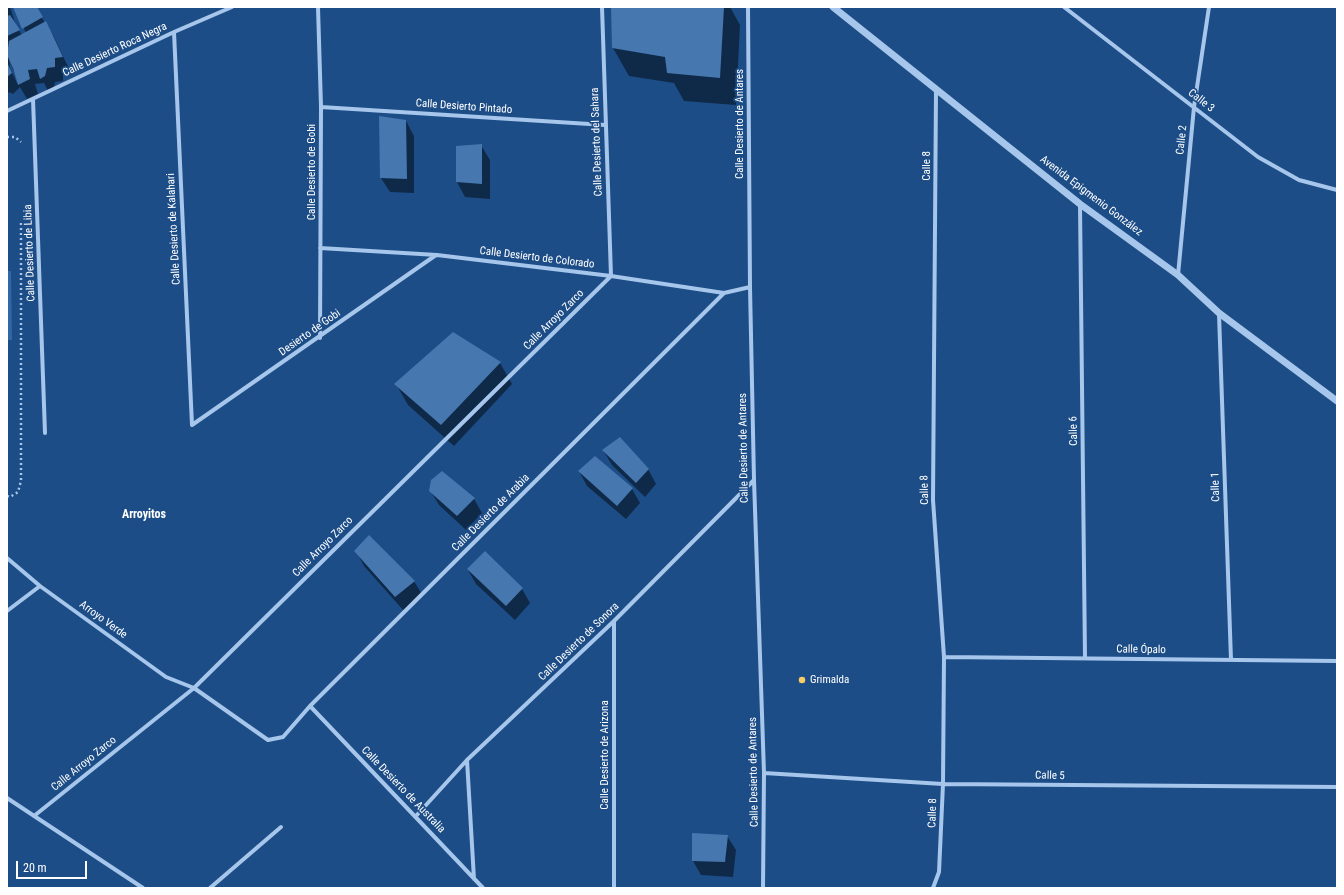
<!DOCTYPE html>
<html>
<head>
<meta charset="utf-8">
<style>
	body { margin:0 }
	#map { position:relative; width:1344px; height:895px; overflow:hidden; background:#1d4d87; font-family:"Roboto Condensed",sans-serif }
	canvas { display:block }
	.frame { position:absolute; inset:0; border:8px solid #fff; pointer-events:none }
	.scale { position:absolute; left:16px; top:861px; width:71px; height:18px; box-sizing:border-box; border:2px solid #fff; border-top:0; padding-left:5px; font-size:12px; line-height:14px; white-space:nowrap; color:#fff; -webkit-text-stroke:3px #1d4d87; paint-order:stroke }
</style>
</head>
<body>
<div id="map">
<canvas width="1344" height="895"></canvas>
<div class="frame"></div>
<div class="scale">20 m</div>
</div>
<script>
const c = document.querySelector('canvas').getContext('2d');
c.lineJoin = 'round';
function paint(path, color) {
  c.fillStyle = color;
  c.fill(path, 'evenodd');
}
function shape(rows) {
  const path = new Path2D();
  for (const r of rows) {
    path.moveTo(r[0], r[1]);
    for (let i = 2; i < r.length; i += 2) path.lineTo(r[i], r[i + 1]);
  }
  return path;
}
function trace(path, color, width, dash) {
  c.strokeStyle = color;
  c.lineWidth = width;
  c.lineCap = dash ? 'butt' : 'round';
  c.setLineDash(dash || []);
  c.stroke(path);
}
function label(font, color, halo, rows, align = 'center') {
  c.font = font + ' "Roboto Condensed",sans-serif';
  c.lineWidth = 3.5;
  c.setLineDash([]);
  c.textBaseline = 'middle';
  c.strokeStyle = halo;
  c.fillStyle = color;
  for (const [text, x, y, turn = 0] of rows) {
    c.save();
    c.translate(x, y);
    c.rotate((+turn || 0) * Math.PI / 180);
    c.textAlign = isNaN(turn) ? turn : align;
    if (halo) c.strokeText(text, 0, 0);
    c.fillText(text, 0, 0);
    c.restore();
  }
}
paint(shape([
	[7,271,11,271,12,340,7,340]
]), '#3167a4');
paint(shape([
	[7,7,10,7,16,26,22,35,26,33,14,7,35,7,54,37,70,71,63,72,63,81,55,82,53,91,49,93,44,83,35,84,38,94,27,99,20,87,13,94,9,92,7,95],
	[9,58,18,83,17,83,10,68],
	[612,7,730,7,740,25,736,105,684,101,674,83,629,76,613,48],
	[406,121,414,136,414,193,390,192,381,178],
	[481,145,490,160,490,199,465,197,457,182],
	[500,363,512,384,454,446,408,405,396,384],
	[603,450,648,469,656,484,645,497,612,465],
	[579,471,632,489,640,503,626,519,587,486],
	[442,473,474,499,482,513,466,530,439,505,430,490],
	[356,551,414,581,423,596,404,611,364,566],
	[468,570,522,589,530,603,515,620,476,584],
	[727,836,736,850,733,877,701,875,693,861]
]), '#0007');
paint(shape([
	[13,7,37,7,43,17,22,29],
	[611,7,724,7,720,78,667,73,665,57,612,48],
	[10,15,20,30,7,36,7,16],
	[46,21,63,57,55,58,55,67,47,68,45,76,40,79,37,69,28,70,30,79,18,85,13,68,7,55,9,41],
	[7,62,12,73,7,77],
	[379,116,406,120,407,179,380,178],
	[482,144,482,184,456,182,456,146],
	[453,332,501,362,441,425,394,384],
	[620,437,649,469,636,483,602,450],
	[595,456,633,488,617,506,578,471],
	[442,471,475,498,457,516,429,491,431,480],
	[369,535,415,581,395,597,354,551],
	[485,551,523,588,506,606,467,569],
	[692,833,728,835,725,862,692,861]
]), '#4677af');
trace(shape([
	[7,137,15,137,21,142],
	[7,496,10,497,18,492,21,481,21,221]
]), '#a6c6eb', 2.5, [2, 3]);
trace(shape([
	[318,7,321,107,320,338],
	[748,7,750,287,754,480,764,773,763,888],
	[1064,7,1258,157,1299,180,1337,190],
	[174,32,192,425],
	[33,99,45,433],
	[321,107,605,125],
	[7,111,174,32,232,7],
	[1080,205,1085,658],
	[320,248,437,255,611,276,724,293,750,287],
	[1178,275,1194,107,1209,7],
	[1219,314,1231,660],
	[192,425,436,255],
	[7,558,40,586,166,677,194,688,268,740,283,737,310,706,724,293],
	[7,611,40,586],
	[614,621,614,888],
	[944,657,1337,661],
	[310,706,483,888],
	[467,760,474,879],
	[764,773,943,784,1337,787],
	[7,798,143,888],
	[34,816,194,688,611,276,602,7],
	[416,816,467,760,614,621,754,480],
	[210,888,281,827],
	[933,888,939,872,943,784,944,657,933,500,936,90]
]), '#a6c6eb', 4);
trace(shape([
	[833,7,1080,204,1178,275,1219,313,1337,401]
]), '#a6c6eb', 7);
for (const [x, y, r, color] of [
	[802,680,4,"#facc65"]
]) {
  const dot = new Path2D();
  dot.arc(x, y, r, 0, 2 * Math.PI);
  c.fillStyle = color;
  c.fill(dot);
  trace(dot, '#1d4d87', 1.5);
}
label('11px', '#fff', '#1d4d87', [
	["Calle Desierto Roca Negra",115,50,-25],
	["Calle 3",1201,101,38],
	["Calle Desierto Pintado",464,107,4],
	["Calle Desierto de Antares",740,124,-90],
	["Calle 2",1182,140,-84],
	["Calle Desierto del Sahara",597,142,-92],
	["Calle 8",927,166,-90],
	["Calle Desierto de Gobi",312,172,-90],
	["Avenida Epigmenio González",1091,196,37],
	["Calle Desierto de Kalahari",174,229,-93],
	["Calle Desierto de Libia",30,253,-92],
	["Calle Desierto de Colorado",537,258,7],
	["Calle Arroyo Zarco",554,320,-45],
	["Desierto de Gobi",310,333,-35],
	["Calle 6",1074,431,-91],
	["Calle Desierto de Antares",744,448,-91],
	["Calle 1",1216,487,-92],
	["Calle 8",925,490,-91],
	["Calle Desierto de Arabia",491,513,-45],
	["Calle Arroyo Zarco",323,547,-45],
	["Arroyo Verde",103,620,36],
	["Calle Desierto de Sonora",579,642,-44],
	["Calle Ópalo",1141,650,1],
	["Calle Desierto de Arizona",605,755,-90],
	["Calle Arroyo Zarco",84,764,-39],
	["Calle Desierto de Antares",754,772,-91],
	["Calle 5",1050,776,1],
	["Calle Desierto de Australia",403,790,46],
	["Calle 8",933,813,-88]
]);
label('11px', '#fff', '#1d4d87', [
	["Grimalda",810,680]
], 'left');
label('bold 12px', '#fff', '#1d4d87', [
	["Arroyitos",144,515]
]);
</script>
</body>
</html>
